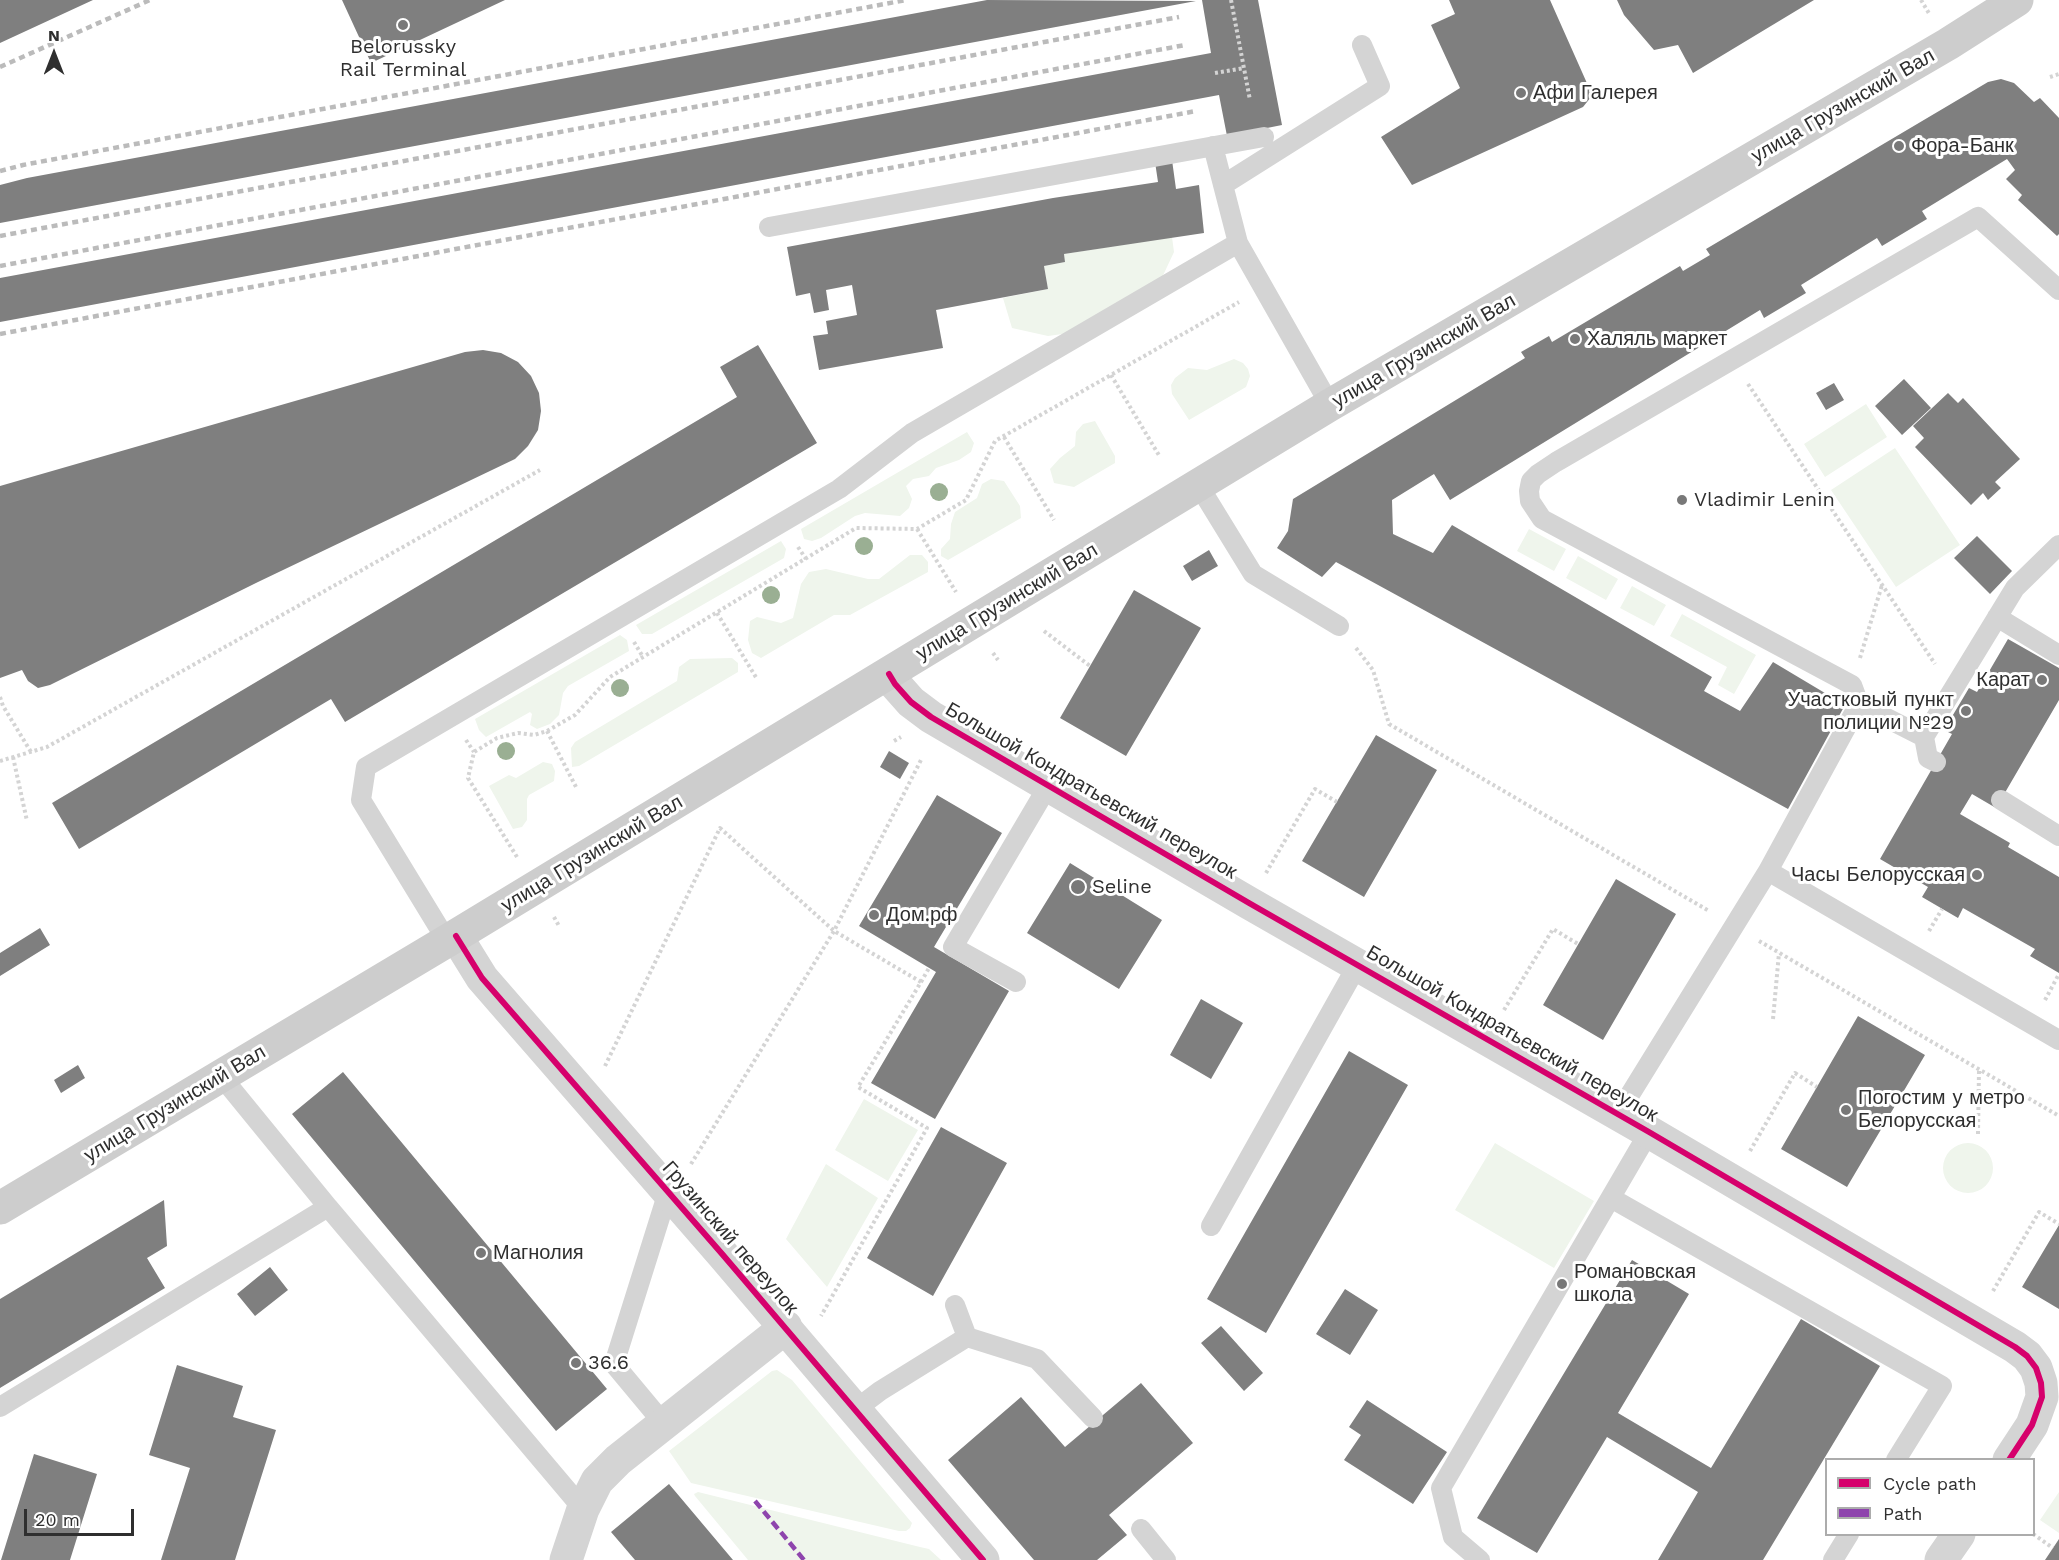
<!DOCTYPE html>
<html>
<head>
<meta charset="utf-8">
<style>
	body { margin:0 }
	#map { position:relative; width:2059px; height:1560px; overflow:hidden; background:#fff; font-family:"Work Sans",sans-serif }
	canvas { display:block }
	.legend { position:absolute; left:1825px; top:1458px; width:210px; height:78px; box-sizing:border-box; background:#fff; border:2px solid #acacac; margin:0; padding:8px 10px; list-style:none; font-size:18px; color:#2f2f2f }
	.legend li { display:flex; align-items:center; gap:12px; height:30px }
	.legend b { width:30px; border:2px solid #acacac }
	.north { position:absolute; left:24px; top:24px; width:60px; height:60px; -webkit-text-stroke:4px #fff; paint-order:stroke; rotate:0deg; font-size:16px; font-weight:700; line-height:24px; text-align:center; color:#2f2f2f }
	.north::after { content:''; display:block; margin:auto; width:21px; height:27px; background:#2f2f2f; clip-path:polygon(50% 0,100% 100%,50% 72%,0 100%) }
	.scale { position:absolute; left:24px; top:1509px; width:110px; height:27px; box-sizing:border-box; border:3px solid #2f2f2f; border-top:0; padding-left:8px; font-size:18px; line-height:21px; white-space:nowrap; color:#2f2f2f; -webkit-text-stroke:4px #fff; paint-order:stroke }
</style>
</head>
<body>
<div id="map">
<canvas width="2059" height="1560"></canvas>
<ul class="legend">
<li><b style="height:8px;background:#d6006c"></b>Cycle path</li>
<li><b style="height:8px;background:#8e44ad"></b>Path</li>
</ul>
<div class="north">N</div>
<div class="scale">20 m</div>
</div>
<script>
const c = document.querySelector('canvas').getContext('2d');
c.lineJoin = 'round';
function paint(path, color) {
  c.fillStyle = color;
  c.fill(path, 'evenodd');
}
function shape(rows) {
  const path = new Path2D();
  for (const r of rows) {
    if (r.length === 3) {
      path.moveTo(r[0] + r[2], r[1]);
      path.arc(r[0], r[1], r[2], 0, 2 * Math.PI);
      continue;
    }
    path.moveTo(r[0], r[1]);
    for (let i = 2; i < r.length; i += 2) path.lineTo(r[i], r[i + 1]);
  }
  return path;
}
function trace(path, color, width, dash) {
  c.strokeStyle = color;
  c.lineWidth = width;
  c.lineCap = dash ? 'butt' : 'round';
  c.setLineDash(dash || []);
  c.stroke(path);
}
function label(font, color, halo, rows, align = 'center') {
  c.font = font + ' "Work Sans",sans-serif';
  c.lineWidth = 6;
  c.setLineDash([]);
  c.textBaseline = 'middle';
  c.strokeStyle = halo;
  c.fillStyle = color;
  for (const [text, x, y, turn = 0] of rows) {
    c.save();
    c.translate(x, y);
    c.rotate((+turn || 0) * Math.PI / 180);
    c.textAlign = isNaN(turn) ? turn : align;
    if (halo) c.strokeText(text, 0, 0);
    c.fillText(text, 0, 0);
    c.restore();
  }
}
paint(shape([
	[1172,237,1174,252,1152,299,1098,329,1048,336,1012,328,1003,298,1048,289,1044,266,1065,262,1064,254],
	[1234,359,1243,363,1248,369,1250,376,1246,387,1189,420,1172,394,1171,385,1175,378,1188,368,1207,370],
	[1866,404,1887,437,1825,477,1804,444],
	[1095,421,1115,456,1115,463,1074,487,1054,483,1050,469,1060,458,1075,446,1076,432,1083,424],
	[967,432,974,443,971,452,959,460,936,468,929,476,913,479,906,486,912,499,909,508,900,516,865,513,855,516,821,538,812,541,804,539,801,529],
	[1895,448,1960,545,1896,587,1831,490],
	[991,479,1004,481,1020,506,1021,518,948,560,941,556,941,549,950,539,951,524,955,512,977,498,982,484],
	[1529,529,1566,549,1554,571,1517,551],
	[781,541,786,549,784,558,652,634,642,634,636,625],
	[910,555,922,555,928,562,928,572,850,615,834,615,761,658,752,653,748,640,750,621,757,617,781,623,793,618,801,584,809,572,826,569,868,579,879,579],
	[1578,556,1618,579,1606,600,1566,578],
	[1632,586,1666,605,1654,626,1620,608],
	[1682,614,1756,655,1734,694,1718,685,1727,667,1670,636],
	[620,635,627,640,629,651,568,686,563,693,559,715,550,724,537,729,530,725,532,714,530,712,486,737,479,730,475,719],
	[732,658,738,663,738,672,579,766,572,767,571,748,575,742,677,681,679,667,690,659],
	[543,762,552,764,555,771,554,781,529,795,527,799,527,820,522,827,513,829,489,786,509,775,516,778],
	[864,1099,918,1130,888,1181,835,1150],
	[1495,1143,1594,1201,1554,1268,1455,1210],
	[1968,1168,25],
	[826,1164,878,1198,827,1287,786,1239],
	[777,1370,792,1380,912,1523,910,1528,906,1531,899,1531,691,1483,669,1451,772,1371],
	[698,1492,920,1547,929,1549,941,1560,748,1560,695,1496,694,1494],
	[2059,1492,2059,1533,2040,1520]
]), '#eff5ec');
paint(shape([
	[0,0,93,0,0,43],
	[342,0,505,0,371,63],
	[987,0,1196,1,0,223,0,185,27,178],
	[1202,0,1258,0,1282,125,1227,136,1219,95,0,322,0,278,1211,53],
	[1449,0,1550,0,1590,90,1591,97,1583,107,1412,185,1381,137,1460,88,1431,25,1455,14],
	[1617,0,1814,0,1693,73,1678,45,1654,50,1624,15],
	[2001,79,2014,83,2034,102,2040,98,2059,118,2059,234,2057,236,2018,200,2022,195,2006,179,2015,170,2007,159,1922,211,1927,219,1882,246,1877,238,1801,285,1806,293,1764,318,1760,310,1450,500,1434,474,1392,500,1393,534,1433,553,1452,525,1712,677,1704,691,1740,711,1773,662,1845,705,1788,809,1336,562,1322,577,1277,548,1288,531,1293,499,1525,358,1521,352,1549,336,1552,342,1680,266,1683,271,1710,255,1706,249,1988,82],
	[1172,160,1176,189,1199,185,1204,233,1064,254,1065,262,1044,266,1048,289,936,310,943,348,819,370,813,336,828,334,826,321,857,315,852,285,826,290,829,310,814,313,810,293,796,296,787,247,1053,198,1158,182,1155,162],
	[758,345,817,443,345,722,331,699,79,849,52,803,737,397,720,367],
	[483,350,501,353,518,362,531,376,539,393,541,411,538,430,528,446,515,459,258,582,50,685,38,688,28,681,22,670,0,678,0,486,465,352],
	[1904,379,1931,408,1902,435,1875,406],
	[1834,383,1844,400,1826,410,1816,393],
	[1948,393,1958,403,1963,398,2020,459,1995,482,2001,488,1988,500,1983,493,1971,505,1915,447,1924,438,1913,426],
	[1977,536,2012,571,1990,594,1954,558],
	[1209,550,1218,566,1192,581,1183,566],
	[1134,590,1201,628,1126,756,1060,718],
	[2008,639,2059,668,2059,700,1996,808,1972,794,1960,814,2010,843,2008,847,2059,877,2059,973,2030,956,2035,949,1963,908,1958,918,1922,897,1928,887,1880,859,1952,734,1944,730,1969,688,1977,692],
	[1376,735,1437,770,1364,897,1302,861],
	[889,751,909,763,900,779,880,767],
	[937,795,1002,833,934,947,1009,991,935,1119,871,1083,936,972,859,926],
	[1070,863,1162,920,1119,989,1027,933],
	[1616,879,1676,914,1603,1040,1543,1005],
	[40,928,50,945,0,976,0,953],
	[1201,999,1243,1023,1211,1079,1170,1055],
	[1858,1016,1925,1055,1847,1187,1781,1149],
	[1349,1051,1408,1085,1266,1333,1207,1299],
	[78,1065,85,1078,61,1093,54,1080],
	[343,1072,607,1389,556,1431,292,1114],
	[941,1127,1007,1163,933,1296,867,1258],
	[164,1200,167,1246,147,1258,165,1288,0,1388,0,1299],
	[2059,1225,2059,1309,2022,1287],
	[1632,1260,1689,1294,1618,1413,1711,1468,1801,1319,1880,1366,1763,1560,1658,1560,1698,1492,1607,1437,1537,1553,1477,1518],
	[270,1267,288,1290,255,1316,237,1294],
	[1345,1289,1378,1310,1350,1355,1316,1334],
	[1221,1326,1263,1373,1244,1391,1201,1343],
	[177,1365,243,1386,233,1417,276,1430,235,1560,161,1560,190,1468,149,1455],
	[1141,1383,1193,1443,1109,1515,1127,1535,1097,1560,1034,1560,948,1460,1021,1397,1065,1447],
	[1367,1400,1447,1452,1413,1504,1344,1460,1361,1435,1349,1427],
	[34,1454,97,1474,70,1560,1,1560],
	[669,1484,733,1560,635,1560,611,1532],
	[2059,1539,2059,1560,2045,1560]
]), '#7f7f7f');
trace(shape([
	[1231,0,1250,100],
	[1921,0,1930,15],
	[1215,73,1244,68],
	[2050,77,2059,74],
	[1111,375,1160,457],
	[1748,384,1935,664],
	[1004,437,1054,520],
	[917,529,956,592],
	[798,547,806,559],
	[717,613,757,679],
	[1044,631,1090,666],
	[634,642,643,657],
	[1356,648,1373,670,1389,724,1709,911],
	[993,653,998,660],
	[1860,658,1882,585],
	[0,697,3,706,31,752],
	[547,731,576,787],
	[466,740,474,752],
	[894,741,901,737],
	[13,757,27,821],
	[0,761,47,747,540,470],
	[517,857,468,778,474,752,497,738,518,733,534,735,547,731,575,715,610,677,856,528,917,529,966,500,995,441,1239,302],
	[1266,873,1315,789,1337,802],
	[554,917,559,926],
	[1929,931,1942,909],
	[1759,941,2059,1116],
	[921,982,929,968],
	[2045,1000,2059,974],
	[1504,1010,1553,929,1578,944],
	[1773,1019,1779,953],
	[605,1066,720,828,834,931,921,982,858,1087,927,1128,821,1316],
	[1978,1134,1979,1070],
	[1750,1151,1795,1073,1817,1087],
	[691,1164,834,931,922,758],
	[1993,1291,2039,1212,2059,1224],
	[2033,1534,2053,1548]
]), '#d4d4d4', 4, [3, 3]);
trace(shape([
	[1213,146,1238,243,1330,405],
	[1223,185,1380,86,1362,45],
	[769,227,1264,137],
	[1199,486,1253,574,1339,626],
	[1997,617,2059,655],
	[1859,704,1924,737,1928,758,1936,762],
	[1924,737,2015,588,2059,545],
	[2001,800,2059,836],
	[1768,871,1859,704,1852,685,1542,519,1530,501,1529,491,1531,481,1538,474,1556,462,1978,217,2059,290],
	[447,941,361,800,366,767,839,489,912,433,1238,243],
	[1016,982,953,947,1048,786],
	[1618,1114,1768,871,2059,1040],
	[1611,1198,1942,1386,1896,1460],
	[328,1207,583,1509],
	[1211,1226,1358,964],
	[955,1305,967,1337,1037,1359,1093,1418],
	[0,1407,328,1207,221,1076],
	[855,1410,880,1391,967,1337],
	[664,1424,614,1364,668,1192],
	[1141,1529,1166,1560],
	[1480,1560,1453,1537,1441,1488,1649,1132],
	[1833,1560,1849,1534]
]), '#d4d4d4', 20);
trace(shape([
	[889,674,895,684,911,702,931,717,1249,903,1649,1132,2015,1347,2027,1356,2036,1368,2041,1383,2042,1397,2032,1425,2009,1460],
	[456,936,482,978,723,1255,983,1560],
	[566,1560,583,1509,597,1481,618,1460,786,1327],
	[1941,1560,1959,1534]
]), '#d4d4d4', 33);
trace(shape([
	[0,1208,447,941,1330,405,1948,44,2017,0]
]), '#cdcdcd', 33);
trace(shape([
	[0,67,150,0],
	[0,171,23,165,906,0],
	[0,236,1179,17],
	[0,266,1185,45],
	[0,334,1196,111]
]), '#bbb', 4.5, [6, 4.5]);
trace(shape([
	[755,1501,804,1560]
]), '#8e44ad', 4.5, [9, 4.5]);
trace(shape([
	[889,674,895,684,911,702,931,717,1249,903,1649,1132,2015,1347,2027,1356,2036,1368,2041,1383,2042,1397,2032,1425,2009,1460],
	[456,936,482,978,723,1255,983,1560]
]), '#d6006c', 6);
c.fillStyle = '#9aaf93';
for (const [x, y] of [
	[939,492],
	[864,546],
	[771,595],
	[620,688],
	[506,751]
]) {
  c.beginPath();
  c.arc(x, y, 9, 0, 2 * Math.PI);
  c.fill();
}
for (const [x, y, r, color] of [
	[403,25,6,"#787878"],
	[1521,93,6,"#787878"],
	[1899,146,6,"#787878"],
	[1575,339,6,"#787878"],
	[1682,500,6,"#787878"],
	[2042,680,6,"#787878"],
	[1966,711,6,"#787878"],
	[1977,875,6,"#787878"],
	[1078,887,8,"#787878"],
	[874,915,6,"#787878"],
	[1846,1110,6,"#787878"],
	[481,1253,6,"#787878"],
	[1562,1284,6,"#787878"],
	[576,1363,6,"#787878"]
]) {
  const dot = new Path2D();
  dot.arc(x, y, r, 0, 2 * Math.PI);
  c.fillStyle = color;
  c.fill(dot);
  trace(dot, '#fff', 2);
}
label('20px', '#2f2f2f', '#fff', [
	["Belorussky",403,47,"center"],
	["Rail Terminal",403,70,"center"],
	["Афи Галерея",1533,93],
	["Фора-Банк",1911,146],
	["Халяль маркет",1587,339],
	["Vladimir Lenin",1694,500],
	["Карат",2030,680,"right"],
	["Участковый пункт",1954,700,"right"],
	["полиции №29",1954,723,"right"],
	["Часы Белорусская",1965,875,"right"],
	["Seline",1092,887],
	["Дом.рф",886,915],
	["Погостим у метро",1858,1098],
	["Белорусская",1858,1121],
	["Магнолия",493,1253],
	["Романовская",1574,1272],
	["школа",1574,1295],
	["36.6",588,1363]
], 'left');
label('20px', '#2f2f2f', '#fff', [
	["улица Грузинский Вал",1843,106,-30],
	["улица Грузинский Вал",1424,351,-30],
	["улица Грузинский Вал",1007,602,-31],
	["Большой Кондратьевский переулок",1091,791,30],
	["улица Грузинский Вал",592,854,-31],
	["Большой Кондратьевский переулок",1512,1034,30],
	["улица Грузинский Вал",175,1104,-31],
	["Грузинский переулок",730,1238,49]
]);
</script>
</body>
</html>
